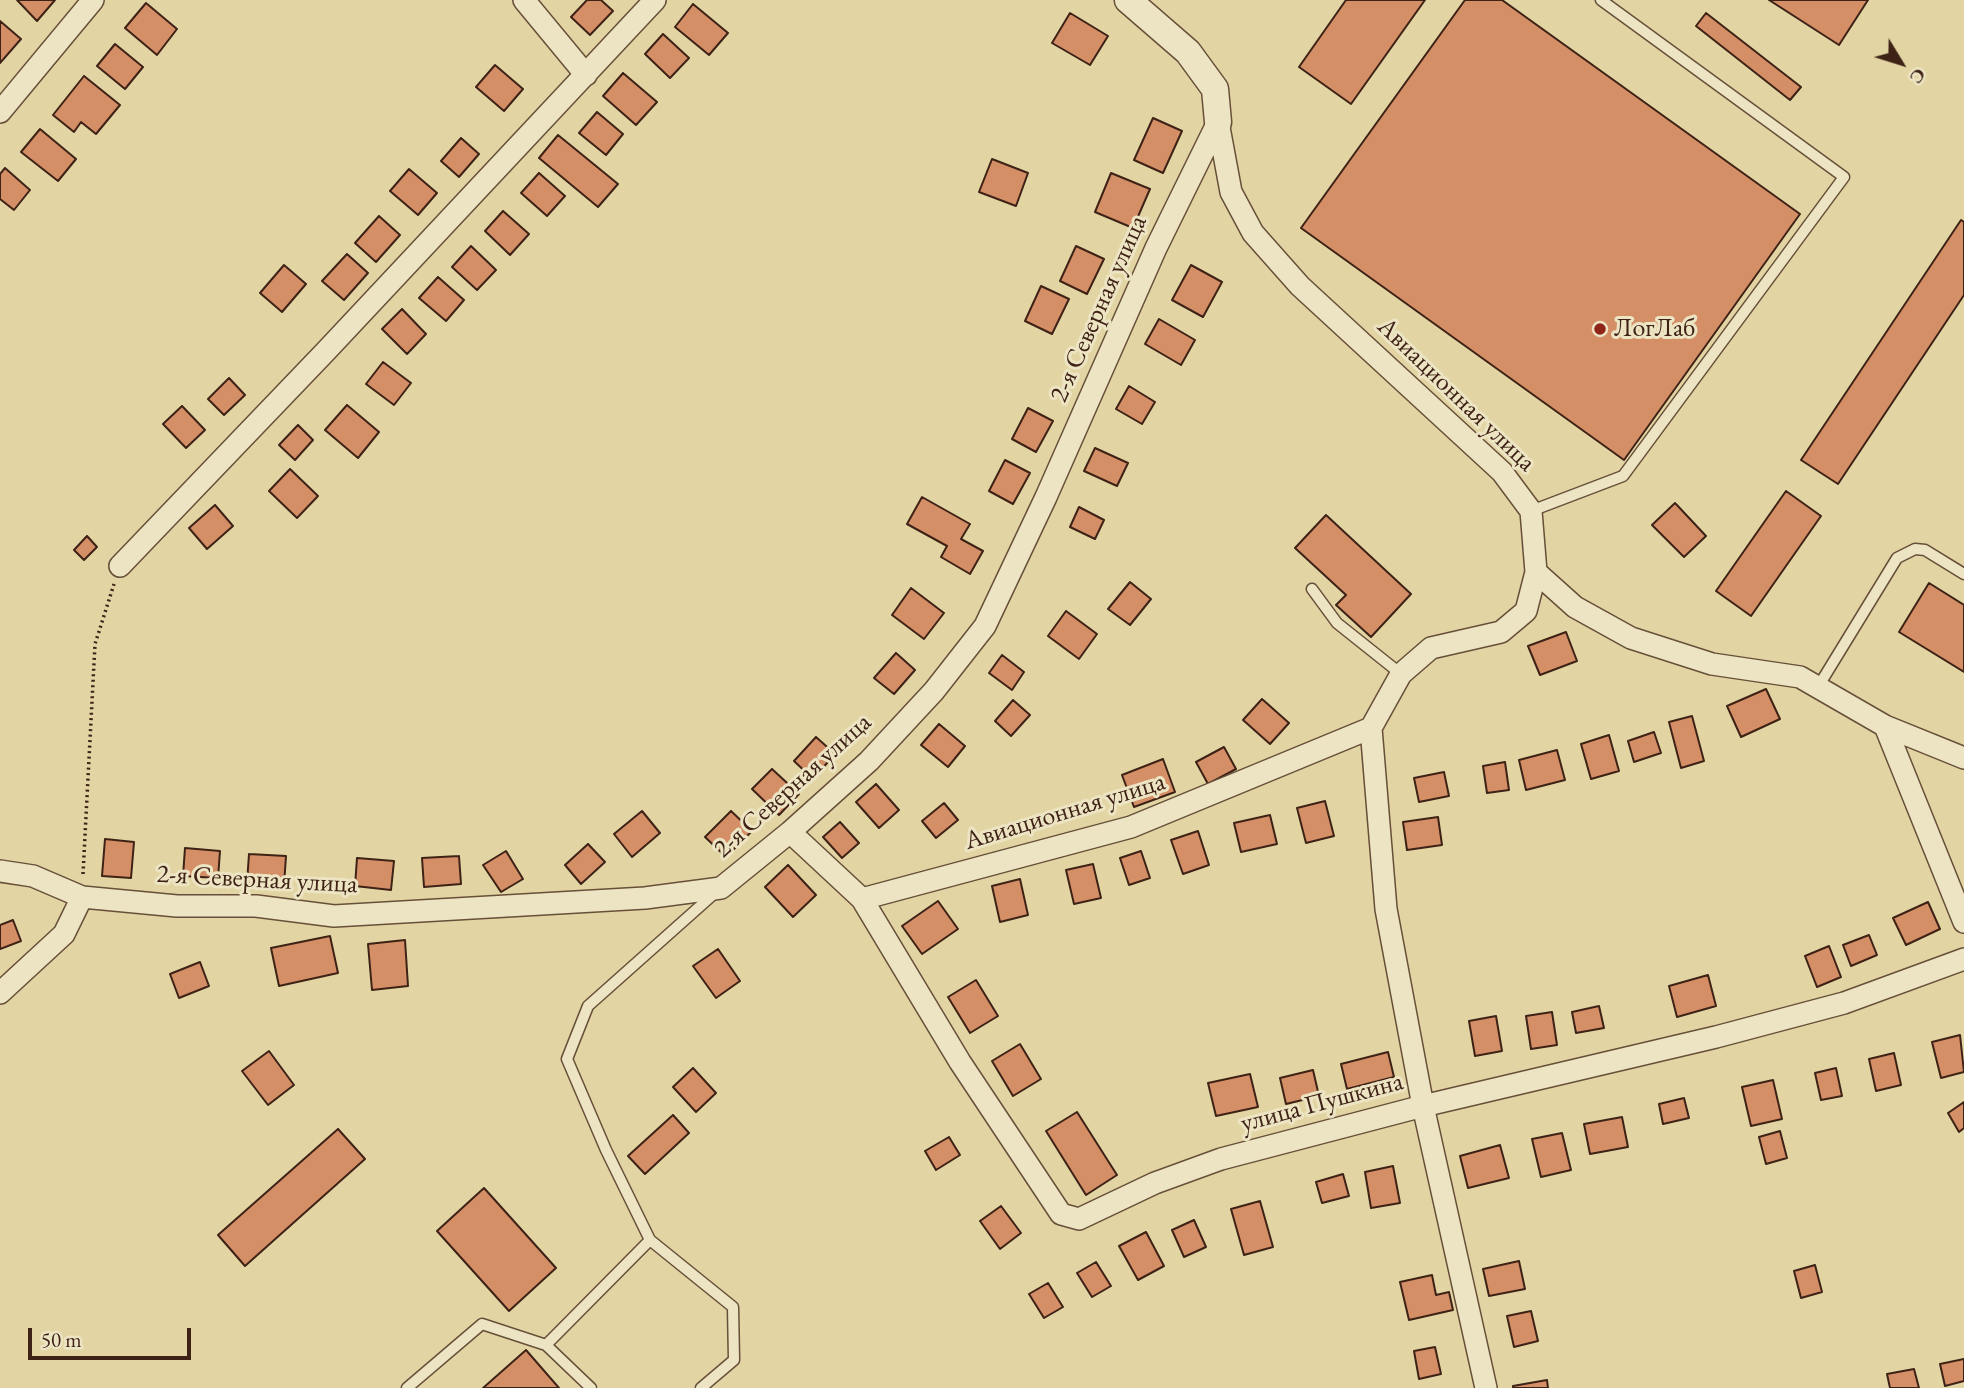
<!DOCTYPE html>
<html>
<head>
<meta charset="utf-8">
<style>
	body { margin:0 }
	#map { position:relative; width:1964px; height:1388px; overflow:hidden; background:#e2d5a3; font-family:"EB Garamond",serif }
	canvas { display:block }
	.north { position:absolute; left:1866px; top:28px; width:70px; height:70px; -webkit-text-stroke:5px #ece4c3; paint-order:stroke; rotate:128deg; font-size:19px; font-weight:700; line-height:28px; text-align:center; color:#3e2216 }
	.north::after { content:''; display:block; margin:auto; width:24px; height:32px; background:#3e2216; clip-path:polygon(50% 0,100% 100%,50% 72%,0 100%) }
	.scale { position:absolute; left:28px; top:1328px; width:163px; height:32px; box-sizing:border-box; border:4px solid #3e2216; border-top:0; padding-left:9px; font-size:21px; line-height:24px; white-space:nowrap; color:#3e2216; -webkit-text-stroke:5px #ece4c3; paint-order:stroke }
</style>
</head>
<body>
<div id="map">
<canvas width="1964" height="1388"></canvas>
<div class="north">С</div>
<div class="scale">50 m</div>
</div>
<script>
const c = document.querySelector('canvas').getContext('2d');
c.lineJoin = 'round';
function paint(path, color) {
  c.fillStyle = color;
  c.fill(path, 'evenodd');
}
function shape(rows) {
  const path = new Path2D();
  for (const r of rows) {
    path.moveTo(r[0], r[1]);
    for (let i = 2; i < r.length; i += 2) path.lineTo(r[i], r[i + 1]);
  }
  return path;
}
function trace(path, color, width, dash) {
  c.strokeStyle = color;
  c.lineWidth = width;
  c.lineCap = dash ? 'butt' : 'round';
  c.setLineDash(dash || []);
  c.stroke(path);
}
function label(font, color, halo, rows, align = 'center') {
  c.font = font + ' "EB Garamond",serif';
  c.lineWidth = 6;
  c.setLineDash([]);
  c.textBaseline = 'middle';
  c.strokeStyle = halo;
  c.fillStyle = color;
  for (const [text, x, y, turn = 0] of rows) {
    c.save();
    c.translate(x, y);
    c.rotate((+turn || 0) * Math.PI / 180);
    c.textAlign = isNaN(turn) ? turn : align;
    if (halo) c.strokeText(text, 0, 0);
    c.fillText(text, 0, 0);
    c.restore();
  }
}
const building = shape([
	[17,0,55,0,37,21,17,0],
	[587,0,601,0,613,11,590,35,571,17,587,0],
	[1346,0,1425,0,1351,104,1299,67,1346,0],
	[1465,0,1502,0,1800,214,1624,460,1301,228,1465,0],
	[1769,0,1868,0,1839,45,1769,0],
	[146,3,177,29,157,55,125,28,146,3],
	[693,4,728,33,709,55,675,27,693,4],
	[1070,13,1108,36,1090,65,1052,43,1070,13],
	[1706,13,1801,87,1790,100,1696,26,1706,13],
	[0,21,21,39,0,63,0,21],
	[663,34,689,58,670,78,645,54,663,34],
	[115,44,143,67,125,89,97,66,115,44],
	[495,65,523,89,504,111,476,87,495,65],
	[623,73,657,102,636,125,603,96,623,73],
	[84,76,120,105,96,134,81,122,74,132,53,115,84,76],
	[597,112,623,134,606,155,579,133,597,112],
	[1153,118,1182,131,1163,173,1134,160,1153,118],
	[40,129,76,159,58,181,21,152,40,129],
	[558,135,618,184,598,207,539,158,558,135],
	[461,138,479,154,459,177,441,161,461,138],
	[992,159,1028,173,1016,206,979,192,992,159],
	[5,168,30,190,14,210,0,199,0,174,5,168],
	[409,169,437,193,418,215,390,191,409,169],
	[539,173,565,196,547,216,521,193,539,173],
	[1111,173,1150,189,1133,228,1095,212,1111,173],
	[503,211,529,234,510,255,485,231,503,211],
	[379,216,400,235,376,262,355,243,379,216],
	[1961,220,1964,222,1964,295,1838,484,1801,460,1961,220],
	[471,246,496,270,477,290,452,267,471,246],
	[1076,246,1104,259,1087,294,1060,281,1076,246],
	[347,254,368,273,344,300,322,281,347,254],
	[284,265,306,284,282,312,260,293,284,265],
	[1191,265,1222,282,1203,317,1172,300,1191,265],
	[438,277,464,300,446,321,419,298,438,277],
	[1041,286,1069,299,1052,334,1025,321,1041,286],
	[402,309,426,334,407,354,382,329,402,309],
	[1159,319,1195,340,1181,365,1145,344,1159,319],
	[383,362,411,383,394,405,366,384,383,362],
	[229,378,245,395,224,415,208,399,229,378],
	[1129,386,1155,402,1142,424,1116,409,1129,386],
	[347,405,379,432,358,458,325,430,347,405],
	[182,406,205,430,186,448,163,424,182,406],
	[1028,408,1053,421,1036,452,1012,439,1028,408],
	[298,425,313,440,295,460,279,445,298,425],
	[1095,448,1128,463,1117,486,1084,471,1095,448],
	[1005,460,1030,473,1013,504,989,491,1005,460],
	[290,469,318,496,297,518,269,491,290,469],
	[1786,491,1821,516,1751,616,1716,591,1786,491],
	[922,497,970,524,961,539,983,551,970,574,941,557,947,546,907,524,922,497],
	[1675,503,1706,536,1684,557,1652,525,1675,503],
	[215,505,233,526,207,549,189,528,215,505],
	[1079,507,1104,520,1095,539,1070,527,1079,507],
	[1326,515,1411,594,1371,637,1336,605,1346,595,1295,548,1326,515],
	[87,536,97,547,84,560,74,550,87,536],
	[1130,582,1151,599,1130,625,1108,609,1130,582],
	[1929,583,1964,605,1964,672,1899,632,1929,583],
	[911,588,944,613,924,639,892,615,911,588],
	[1066,611,1097,634,1079,659,1048,636,1066,611],
	[1566,632,1577,661,1540,675,1528,646,1566,632],
	[896,653,915,670,894,694,874,678,896,653],
	[1002,655,1024,672,1012,690,989,673,1002,655],
	[1766,689,1780,719,1741,737,1727,706,1766,689],
	[1262,699,1289,723,1270,744,1243,720,1262,699],
	[1013,700,1030,715,1011,736,995,721,1013,700],
	[1692,716,1704,761,1681,768,1669,722,1692,716],
	[939,724,965,746,948,767,921,745,939,724],
	[1654,732,1661,753,1634,762,1628,741,1654,732],
	[1609,735,1619,771,1591,779,1581,744,1609,735],
	[816,737,835,754,813,779,794,761,816,737],
	[1224,747,1236,769,1208,784,1196,762,1224,747],
	[1557,750,1565,780,1526,790,1519,760,1557,750],
	[1163,759,1175,792,1134,807,1122,775,1163,759],
	[1505,762,1509,790,1487,793,1483,766,1505,762],
	[772,769,799,794,779,815,752,789,772,769],
	[1444,772,1449,796,1419,802,1414,778,1444,772],
	[876,784,899,810,879,828,856,802,876,784],
	[1325,801,1334,836,1306,843,1297,808,1325,801],
	[944,803,958,820,936,838,922,821,944,803],
	[642,811,660,833,632,857,614,834,642,811],
	[731,811,752,831,726,857,705,837,731,811],
	[1270,815,1277,844,1241,852,1234,823,1270,815],
	[1438,817,1442,845,1407,850,1403,822,1438,817],
	[840,822,859,843,842,858,823,837,840,822],
	[1198,831,1209,865,1183,874,1171,840,1198,831],
	[105,839,134,842,131,878,102,876,105,839],
	[588,844,605,862,581,884,565,865,588,844],
	[185,848,220,851,218,878,183,876,185,848],
	[506,851,523,879,501,892,483,865,506,851],
	[1141,851,1150,878,1129,885,1120,858,1141,851],
	[249,854,286,856,284,885,247,883,249,854],
	[459,856,461,884,424,887,422,858,459,856],
	[357,858,394,861,391,890,355,886,357,858],
	[1093,864,1101,898,1074,904,1066,870,1093,864],
	[788,865,816,895,793,917,765,887,788,865],
	[1020,879,1028,915,1000,922,992,886,1020,879],
	[938,901,958,929,922,954,902,926,938,901],
	[1928,902,1940,929,1906,945,1893,918,1928,902],
	[13,920,21,941,0,949,0,925,13,920],
	[1869,935,1877,955,1851,966,1843,945,1869,935],
	[330,936,338,973,279,986,271,948,330,936],
	[405,940,408,986,372,990,368,944,405,940],
	[1829,946,1841,977,1817,987,1805,956,1829,946],
	[718,949,740,981,716,998,693,966,718,949],
	[200,962,209,986,179,998,170,974,200,962],
	[1708,975,1716,1006,1677,1017,1669,986,1708,975],
	[976,980,998,1016,970,1033,948,997,976,980],
	[1599,1006,1604,1028,1576,1033,1572,1012,1599,1006],
	[1552,1012,1557,1045,1531,1049,1526,1016,1552,1012],
	[1496,1016,1502,1051,1475,1056,1469,1021,1496,1016],
	[1960,1035,1964,1072,1941,1078,1932,1042,1960,1035],
	[1020,1044,1041,1079,1013,1096,992,1061,1020,1044],
	[269,1051,294,1085,268,1105,242,1071,269,1051],
	[1388,1052,1394,1077,1347,1089,1341,1064,1388,1052],
	[1894,1053,1901,1085,1876,1091,1869,1059,1894,1053],
	[693,1068,716,1093,696,1112,673,1087,693,1068],
	[1836,1068,1842,1096,1821,1100,1815,1073,1836,1068],
	[1313,1070,1319,1096,1286,1104,1280,1078,1313,1070],
	[1250,1074,1258,1107,1216,1116,1208,1083,1250,1074],
	[1773,1080,1782,1119,1751,1126,1742,1087,1773,1080],
	[1684,1098,1689,1118,1663,1124,1659,1104,1684,1098],
	[1964,1102,1964,1128,1959,1132,1948,1113,1964,1102],
	[1077,1112,1117,1175,1086,1195,1046,1131,1077,1112],
	[673,1115,689,1133,645,1174,628,1156,673,1115],
	[1622,1117,1628,1147,1590,1154,1584,1124,1622,1117],
	[338,1129,365,1159,245,1266,218,1235,338,1129],
	[1780,1131,1787,1158,1766,1164,1759,1137,1780,1131],
	[1562,1133,1571,1170,1541,1177,1532,1139,1562,1133],
	[949,1137,960,1155,936,1170,925,1151,949,1137],
	[1500,1145,1509,1178,1468,1188,1460,1156,1500,1145],
	[1393,1166,1400,1203,1371,1208,1365,1172,1393,1166],
	[1343,1174,1349,1196,1322,1203,1316,1182,1343,1174],
	[484,1188,556,1268,509,1311,437,1231,484,1188],
	[1260,1201,1273,1247,1244,1255,1231,1209,1260,1201],
	[1001,1206,1021,1233,1000,1249,980,1221,1001,1206],
	[1194,1220,1206,1247,1184,1257,1172,1230,1194,1220],
	[1146,1232,1164,1266,1138,1280,1119,1246,1146,1232],
	[1519,1261,1525,1289,1489,1296,1483,1269,1519,1261],
	[1096,1262,1111,1286,1092,1297,1077,1273,1096,1262],
	[1815,1265,1822,1292,1801,1298,1794,1271,1815,1265],
	[1432,1275,1436,1295,1449,1292,1453,1310,1409,1320,1400,1282,1432,1275],
	[1048,1283,1063,1307,1044,1318,1029,1294,1048,1283],
	[1531,1311,1538,1341,1514,1347,1507,1316,1531,1311],
	[1435,1347,1441,1374,1419,1379,1414,1351,1435,1347],
	[526,1350,559,1388,483,1388,526,1350],
	[1964,1359,1964,1381,1945,1386,1940,1364,1964,1359],
	[1914,1369,1919,1388,1890,1388,1887,1374,1914,1369],
	[1547,1380,1548,1388,1513,1388,1513,1386,1547,1380]
]);
paint(building, '#d58f67');
trace(building, '#3e2216', 2);
const service = shape([
	[1531,511,1623,476,1844,177,1601,0],
	[1312,589,1337,623,1401,674],
	[1818,687,1897,558,1915,549,1925,550,1964,574],
	[407,1388,482,1324,546,1345],
	[591,1388,546,1345,650,1240],
	[701,1388,734,1360,733,1307,650,1240,606,1150,567,1059,588,1006,716,892]
]);
const minor = shape([
	[524,0,586,75],
	[0,112,93,0],
	[1218,122,1231,192,1253,233,1300,286,1502,472,1531,511,1536,572,1575,607,1631,638,1712,664,1800,677,1885,726,1964,758],
	[120,566,327,350,655,0],
	[1885,726,1964,922],
	[790,832,862,899,1131,827,1371,728],
	[0,871,33,876,82,897,177,906,256,906,334,916,645,898,721,888,790,832,869,761,934,691,985,626,1046,497,1156,248,1218,122],
	[862,899,960,1062,1061,1214,1079,1219,1155,1183,1221,1159,1423,1106,1716,1037,1844,1003,1964,959],
	[0,993,64,934,82,897],
	[1486,1388,1423,1106,1386,909,1371,728,1401,674,1431,648,1501,632,1526,611,1536,572]
]);
const tertiary = shape([
	[1128,0,1188,52,1215,89,1218,122]
]);
trace(service, '#674f39', 13);
trace(minor, '#674f39', 24);
trace(tertiary, '#674f39', 29);
trace(shape([
	[83,874,95,644,114,584]
]), '#3e2216', 3.5, [2, 3.5]);
trace(service, '#ece4c3', 10);
trace(minor, '#ece4c3', 21);
trace(tertiary, '#ece4c3', 26);
for (const [x, y, r, color] of [
	[1600,329,7,"#8f2418"]
]) {
  const dot = new Path2D();
  dot.arc(x, y, r, 0, 2 * Math.PI);
  c.fillStyle = color;
  c.fill(dot);
  trace(dot, '#ece4c3', 2.5);
}
label('26px', '#3e2216', '#ece4c3', [
	["2-я Северная улица",1099,309,-66],
	["Авиационная улица",1456,395,44],
	["2-я Северная улица",793,786,-42],
	["Авиационная улица",1065,812,-17],
	["2-я Северная улица",257,880,3],
	["улица Пушкина",1322,1103,-15]
]);
label('26px', '#3e2216', '#ece4c3', [
	["ЛогЛаб",1614,329]
], 'left');
</script>
</body>
</html>
